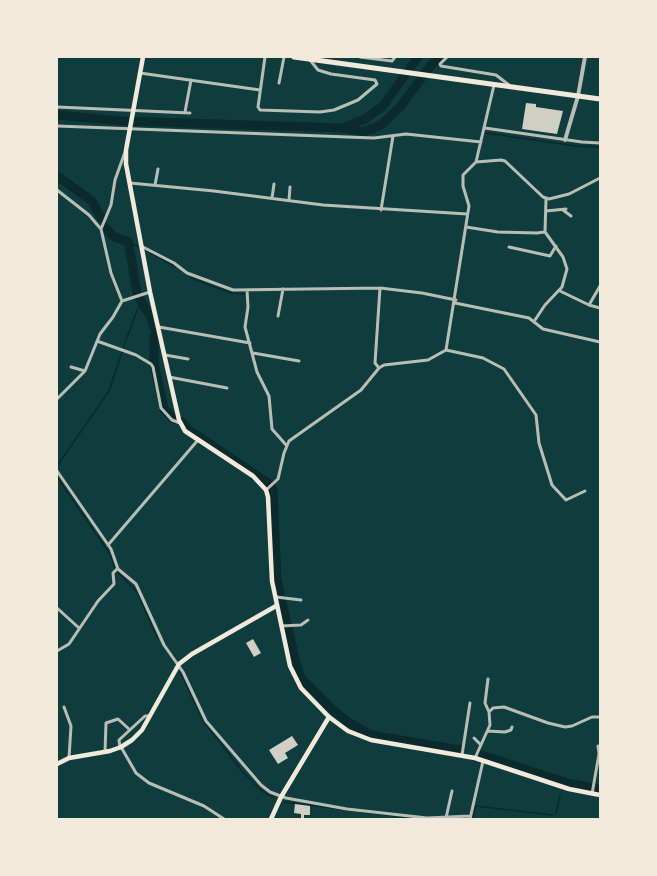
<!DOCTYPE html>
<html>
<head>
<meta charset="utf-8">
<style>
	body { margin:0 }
	#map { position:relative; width:657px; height:876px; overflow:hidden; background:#0f3d3e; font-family:Manrope,sans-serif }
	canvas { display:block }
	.frame { position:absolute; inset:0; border:58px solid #f1e9da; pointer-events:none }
</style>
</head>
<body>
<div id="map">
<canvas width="657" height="876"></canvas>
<div class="frame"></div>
</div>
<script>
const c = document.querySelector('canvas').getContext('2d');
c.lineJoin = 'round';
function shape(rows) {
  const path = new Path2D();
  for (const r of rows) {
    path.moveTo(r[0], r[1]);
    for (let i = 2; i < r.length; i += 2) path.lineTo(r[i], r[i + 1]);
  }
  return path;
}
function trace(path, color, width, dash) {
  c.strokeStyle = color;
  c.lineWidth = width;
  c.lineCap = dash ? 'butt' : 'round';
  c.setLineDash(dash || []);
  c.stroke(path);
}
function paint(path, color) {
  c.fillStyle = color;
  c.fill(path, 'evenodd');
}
trace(shape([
	[363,132,375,133],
	[486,133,576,146,600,147],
	[128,242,137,246],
	[147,251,176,267],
	[191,278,231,293,245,294],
	[123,348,140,303],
	[57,466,109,391,122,352],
	[57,477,110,554,115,569,137,592,157,637],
	[180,672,204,722,242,771,263,792,274,798],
	[284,802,419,819],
	[556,814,560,795],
	[472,819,476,806,552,815]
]), '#0a2a2b', 1.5);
trace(shape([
	[57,115,122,121,343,128,365,119,383,106,418,57],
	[343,128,363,132,381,125,401,106,431,65,440,57],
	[57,176,92,201,102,219],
	[105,227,113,236,128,242,129,245,137,293],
	[139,298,151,318,154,328],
	[154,336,154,363,164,409,174,419],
	[182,422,188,429,271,485],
	[273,490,277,580,295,659,301,678,332,709,348,722,371,735,460,750],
	[479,754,567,783,600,789]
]), '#0a2a2b', 9);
paint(shape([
	[526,103,536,104,536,107,563,111,557,134,522,129],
	[253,639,261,653,254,657,246,643],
	[292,736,298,745,285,753,288,758,278,764,269,750],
	[295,804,310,806,310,815,304,815,304,819,301,819,301,814,294,813]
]), '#cfcfc3');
trace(shape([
	[265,57,258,107,260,110,320,112,334,110,358,100,377,84,375,80,331,74,318,70,310,60],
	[360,57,392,61,395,57],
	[447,57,440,64,441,66,496,75,509,85],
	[140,73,260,90],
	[279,83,284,57],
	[57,107,190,113],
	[185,112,191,80],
	[57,126,374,138,406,134,481,142],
	[485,128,582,142,600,143],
	[476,162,501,160,505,161,543,197,549,199,569,194,600,178],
	[130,183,214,191,323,205,467,214],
	[155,185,158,169],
	[57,190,89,215,100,228],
	[272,198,274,184],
	[289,200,290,187],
	[381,210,393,136],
	[563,210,571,216],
	[546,211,566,209],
	[466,227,498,232,537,233,544,232],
	[141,246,174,263,187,273,233,290,380,288,422,293,456,300],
	[509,247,550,256,556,246],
	[247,290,248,307,245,327,257,372,269,396,272,429,287,446],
	[560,291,589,305,600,308],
	[122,301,111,273,101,229,111,205,115,180,125,152],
	[122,301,150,292],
	[455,303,529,318,543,329,600,342],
	[589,305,600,286],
	[278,316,283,289],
	[535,320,545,305,562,287,567,269,563,257,545,232,546,199],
	[159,327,250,343],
	[97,341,136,355,151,364,153,367,161,408,172,420,180,423],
	[446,350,483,358,504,369,536,415,539,443,552,485,566,500,585,491],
	[253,353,299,361],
	[165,355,188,359],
	[71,367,85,371],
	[379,368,375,363,380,288],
	[169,377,227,388],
	[57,399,85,371,100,334,113,317,122,301],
	[57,471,111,549,118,569,136,584,164,645,183,672,206,721,261,785,270,792,286,798,347,809,427,818,470,816],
	[266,490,278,479,284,453,289,441,361,390,379,368,384,365,428,360,446,350,469,206,463,186,463,175,476,162,494,85],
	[108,545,198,440],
	[276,597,301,600],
	[57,608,79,628],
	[281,626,301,625,308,620],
	[57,651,69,644,98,601,114,584,113,573,117,569],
	[64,707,71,726,69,758],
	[489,712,493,708,504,707,548,723,565,727,572,726,592,717,600,717],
	[488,731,505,732,511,730,512,727],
	[474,738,481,745],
	[121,747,136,773,149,783,204,806,224,819],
	[120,748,119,740,145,716,150,716],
	[105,752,106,723,118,719,130,730],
	[462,755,470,703],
	[475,758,490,725,489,712,485,703,488,679],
	[592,794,599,754,598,746],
	[446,818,452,791],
	[470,819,483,761]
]), '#b8beb3', 3);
trace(shape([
	[565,140,578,96,585,57]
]), '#b8beb3', 4);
trace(shape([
	[329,717,348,731,371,740,475,758,569,789,600,795],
	[57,764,69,758,110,751,121,747,132,740,142,730,179,664,192,654,276,606]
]), '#f1e9da', 4.5);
trace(shape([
	[143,57,126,150,126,164,150,292,179,420,185,431,253,476,266,490,268,497,272,581,290,666,301,688,329,717,281,797,271,819]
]), '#f1e9da', 4.5);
trace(shape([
	[294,57,600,99]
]), '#f1e9da', 5);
</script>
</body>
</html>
